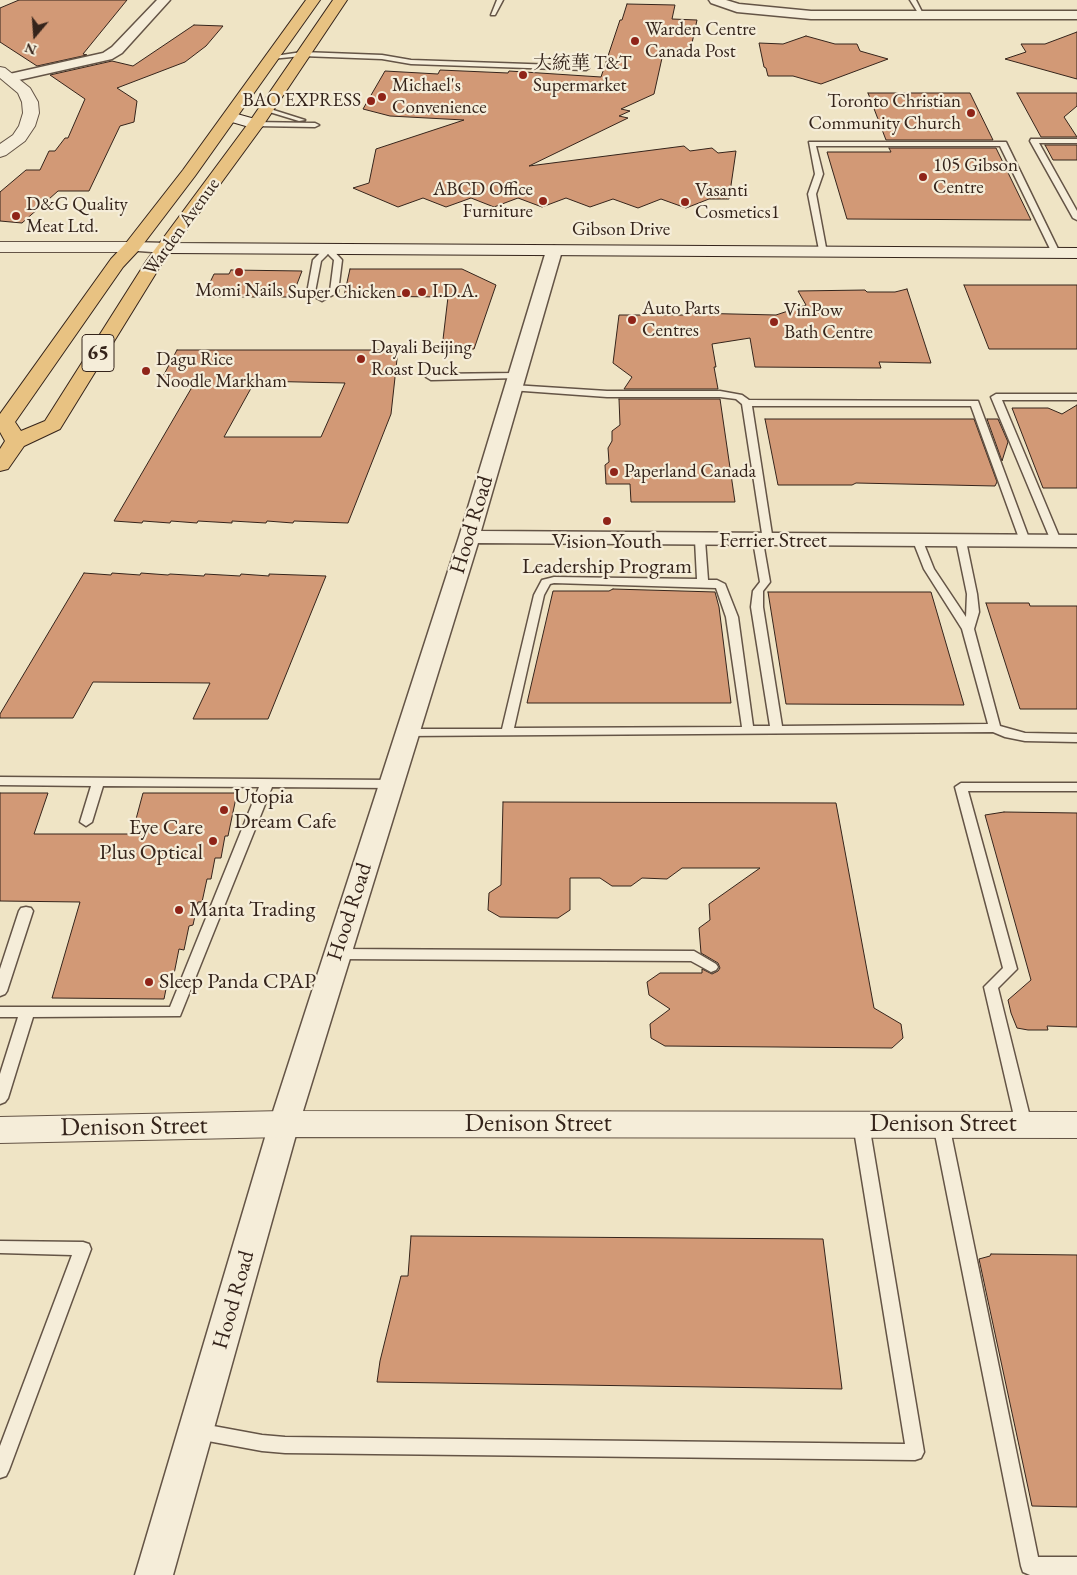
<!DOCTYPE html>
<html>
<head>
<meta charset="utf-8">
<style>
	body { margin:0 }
	#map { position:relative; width:1077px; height:1575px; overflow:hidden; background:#efe4c5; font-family:"EB Garamond",serif }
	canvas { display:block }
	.north { position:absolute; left:10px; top:10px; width:50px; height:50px; -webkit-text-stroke:4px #f5edd9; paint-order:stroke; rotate:198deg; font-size:14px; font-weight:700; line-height:20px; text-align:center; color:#35241b }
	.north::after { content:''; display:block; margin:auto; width:18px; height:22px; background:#35241b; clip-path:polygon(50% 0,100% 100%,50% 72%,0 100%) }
</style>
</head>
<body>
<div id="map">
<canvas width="1077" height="1575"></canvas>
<div class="north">N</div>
</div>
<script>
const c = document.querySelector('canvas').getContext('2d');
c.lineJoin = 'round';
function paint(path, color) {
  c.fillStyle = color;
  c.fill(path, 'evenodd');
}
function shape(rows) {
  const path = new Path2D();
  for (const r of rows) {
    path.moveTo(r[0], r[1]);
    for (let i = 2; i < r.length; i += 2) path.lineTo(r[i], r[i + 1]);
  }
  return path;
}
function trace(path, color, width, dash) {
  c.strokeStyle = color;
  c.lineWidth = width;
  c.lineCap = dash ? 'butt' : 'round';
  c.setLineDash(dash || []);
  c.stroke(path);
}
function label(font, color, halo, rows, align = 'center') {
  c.font = font + ' "EB Garamond","Noto Serif SC",serif';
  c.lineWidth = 4.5;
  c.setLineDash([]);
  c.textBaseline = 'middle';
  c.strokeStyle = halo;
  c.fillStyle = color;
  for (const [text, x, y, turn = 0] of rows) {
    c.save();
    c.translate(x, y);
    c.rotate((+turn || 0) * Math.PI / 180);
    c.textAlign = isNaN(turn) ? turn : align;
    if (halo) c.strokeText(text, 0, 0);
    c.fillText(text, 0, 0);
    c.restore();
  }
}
const building = shape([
	[19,0,127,0,83,54,87,55,37,66,0,42,0,8,19,0],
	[627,4,675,5,672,19,697,20,689,57,662,58,654,94,621,109,630,111,619,116,628,118,529,166,684,146,690,151,712,148,718,153,736,151,729,199,709,199,686,208,661,199,638,208,613,199,590,207,566,198,542,207,518,198,494,207,471,198,446,207,423,198,398,207,353,188,369,183,376,149,464,120,390,116,363,109,385,71,438,74,440,70,508,73,509,71,601,77,620,20,622,20,627,4],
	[194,25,223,26,206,46,185,62,117,88,137,101,134,122,120,126,89,191,58,191,22,223,0,221,0,192,26,170,40,170,49,151,55,151,65,138,68,138,85,99,50,75,112,61,133,66,194,25],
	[1077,32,1077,79,1005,59,1026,52,1021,44,1045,44,1077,32],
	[806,36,835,44,857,44,860,51,888,59,821,84,793,76,768,76,766,68,764,67,759,43,783,44,806,36],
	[868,93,970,93,993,140,886,140,868,93],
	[1017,93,1077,93,1077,106,1064,117,1077,137,1041,137,1017,93],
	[1045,145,1077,145,1077,160,1053,160,1045,145],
	[889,148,996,148,1031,220,847,219,827,152,891,152,889,148],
	[350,269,462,269,496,285,474,349,442,348,448,297,344,296,350,269],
	[231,270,302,271,292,297,203,297,214,274,229,274,231,270],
	[964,285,1077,285,1077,349,989,349,964,285],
	[907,289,931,363,879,362,881,368,755,367,750,338,712,344,716,367,714,367,718,389,624,389,632,377,613,363,619,315,687,315,690,313,776,315,806,305,798,291,865,290,867,292,895,292,907,289],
	[177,350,398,350,391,414,348,523,294,521,293,523,267,521,266,523,232,521,232,523,198,521,197,523,171,521,170,523,143,521,142,523,114,521,195,382,160,382,177,350],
	[255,381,345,383,321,437,224,437,255,381],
	[619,399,720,399,735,502,631,502,630,484,606,484,605,465,609,462,608,448,612,441,612,431,620,425,619,399],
	[1077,405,1077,488,1043,488,1012,408,1048,408,1062,414,1077,405],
	[765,419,974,419,997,482,995,486,856,483,852,485,778,485,765,419],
	[987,419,998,419,1008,442,1002,461,987,419],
	[84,573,111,575,112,573,140,575,141,573,168,575,170,574,204,576,205,574,240,576,241,574,269,576,269,574,326,576,268,719,193,719,210,683,93,682,73,718,0,718,0,714,84,573],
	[613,589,715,592,719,607,731,703,527,703,553,591,609,591,613,589],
	[768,592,931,592,964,705,786,704,768,592],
	[986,603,1029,603,1030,606,1077,606,1077,709,1020,709,986,603],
	[0,793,48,793,34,834,132,834,143,793,237,793,228,836,225,836,221,858,215,858,211,879,207,879,202,902,198,902,193,925,189,926,184,950,179,949,174,974,169,974,164,999,52,998,80,902,0,901,0,793],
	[503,802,836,803,874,1008,901,1024,903,1038,892,1048,665,1046,651,1038,650,1024,670,1009,649,995,647,982,660,973,702,973,702,969,712,974,718,971,720,968,718,963,701,953,699,928,710,920,709,904,760,868,682,868,667,879,642,878,631,886,612,886,600,878,570,878,570,910,558,918,500,917,488,910,489,893,501,885,503,802],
	[1004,812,1077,813,1077,1027,1047,1026,1048,1030,1028,1030,1017,1028,1011,1013,1008,1000,1031,980,985,815,1004,812],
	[411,1236,823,1239,842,1389,377,1382,380,1361,401,1276,408,1276,411,1236],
	[991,1254,1077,1255,1077,1507,1032,1506,979,1259,990,1256,991,1254]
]);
paint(building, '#d29976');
trace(building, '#35241b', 1);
const service = shape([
	[497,0,503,0,495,15,491,15,497,0],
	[910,0,916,0,924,16,920,16,910,0],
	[302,52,382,55,411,60,586,66,589,68,586,70,411,64,382,59,302,56,271,59,268,57,302,52],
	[263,108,267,108,305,120,299,121,263,110,263,108],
	[253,122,315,123,319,125,315,127,256,126,253,126,253,122],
	[1031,139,1077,139,1077,143,1039,143,1077,211,1077,220,1073,218,1030,141,1031,139],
	[809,142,1006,142,1060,253,1056,255,1052,253,1000,146,816,146,823,174,816,194,827,253,820,255,808,194,815,174,809,142],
	[325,248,331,248,342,260,338,292,322,301,307,293,313,260,325,248],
	[328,254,334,260,330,291,322,295,315,292,321,261,328,254],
	[516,373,519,374,519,378,431,380,426,377,431,374,516,373],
	[513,385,607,391,720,391,742,395,749,400,978,401,1030,541,1029,543,1021,543,1020,541,971,406,752,406,773,541,768,544,763,542,770,582,763,591,763,607,782,726,988,724,962,629,924,569,913,541,914,539,922,539,934,569,966,617,967,594,956,541,961,538,966,541,977,594,979,612,974,629,1000,726,1025,733,1077,734,1077,742,1025,741,1005,737,993,732,403,736,401,733,407,729,502,729,534,595,542,580,554,577,697,579,695,540,700,537,705,540,708,580,717,580,725,584,738,617,753,726,770,726,751,607,753,591,760,582,753,541,758,538,763,540,742,404,736,399,720,397,607,397,510,390,508,388,513,385],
	[554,583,716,588,726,617,742,727,514,728,544,595,550,584,554,583],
	[996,394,1077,394,1077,400,1002,400,1061,541,1060,543,1052,543,1051,541,991,397,996,394],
	[0,777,391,780,397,784,391,788,272,787,180,1016,33,1017,8,1098,5,1102,0,1104,0,1074,18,1017,0,1017,0,1007,170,1007,259,787,103,786,92,822,86,826,80,822,91,786,0,785,0,777],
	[961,783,1077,783,1077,791,968,791,1017,969,998,988,1032,1125,1029,1129,1024,1131,1019,1129,1016,1125,984,987,1003,968,955,787,961,783],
	[26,907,31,908,33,911,7,991,5,994,0,996,0,969,19,911,21,908,26,907],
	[337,949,694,951,716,964,718,967,716,970,711,972,691,961,337,959,332,957,330,954,332,951,337,949],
	[861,1118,866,1120,869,1124,924,1452,921,1458,915,1460,285,1453,262,1451,197,1439,191,1436,188,1431,191,1426,197,1423,262,1435,285,1437,905,1444,853,1124,856,1120,861,1118],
	[941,1118,946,1120,949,1124,1038,1557,1077,1557,1077,1575,1030,1575,1023,1572,1021,1566,933,1124,936,1120,941,1118],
	[0,1241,83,1242,89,1244,91,1249,9,1470,6,1476,0,1478,0,1446,72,1255,0,1253,0,1241]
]);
const minor = shape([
	[157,0,170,0,122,53,112,59,10,82,3,78,5,75,103,53,112,47,157,0],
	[709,0,726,0,739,4,811,11,1077,11,1077,19,811,19,737,12,711,3,709,0],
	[132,242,165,243,171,245,173,248,171,251,165,253,126,250,124,247,126,244,132,242],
	[554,246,560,248,562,251,481,531,1077,535,1077,547,478,543,299,1124,173,1575,135,1575,269,1124,459,537,546,251,548,248,554,246]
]);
const tertiary = shape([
	[0,67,5,68,30,88,38,102,39,113,35,126,25,141,6,155,0,157,0,144,13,135,19,126,23,113,22,102,18,93,0,78,0,67],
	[0,242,132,242,138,243,141,247,138,251,132,252,0,252,0,242],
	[284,1111,1077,1112,1077,1138,284,1137,0,1143,0,1117,284,1111]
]);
const secondary = shape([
	[230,112,262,121,264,124,262,127,256,129,225,120,222,117,225,114,230,112],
	[165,243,1077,248,1077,258,165,253,159,252,156,248,159,244,165,243]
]);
const primary = shape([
	[306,0,320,0,195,176,138,251,123,267,15,422,21,431,45,421,147,260,250,121,333,0,347,0,262,127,161,265,60,429,24,446,8,469,0,471,0,449,5,441,0,432,0,414,111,259,126,243,183,170,306,0]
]);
trace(service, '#645446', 3);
trace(minor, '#645446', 3);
trace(tertiary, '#645446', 2);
trace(secondary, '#35241b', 2);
trace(primary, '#35241b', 2);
paint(service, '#f5edd9');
paint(minor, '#f5edd9');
paint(tertiary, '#f5edd9');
paint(secondary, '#f5edd9');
paint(primary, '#e8c282');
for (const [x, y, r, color] of [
	[635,41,5,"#8f2418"],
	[523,75,5,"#8f2418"],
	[382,97,5,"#8f2418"],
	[371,101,5,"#8f2418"],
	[971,113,5,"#8f2418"],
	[923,177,5,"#8f2418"],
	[543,201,5,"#8f2418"],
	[685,202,5,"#8f2418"],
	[16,216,5,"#8f2418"],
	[239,272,5,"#8f2418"],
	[422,292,5,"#8f2418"],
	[406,293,5,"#8f2418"],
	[632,320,5,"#8f2418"],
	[774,322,5,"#8f2418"],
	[361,359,5,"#8f2418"],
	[146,371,5,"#8f2418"],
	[614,472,5,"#8f2418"],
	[607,521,5,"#8f2418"],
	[224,810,5,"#8f2418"],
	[213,841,5,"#8f2418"],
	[179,910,5,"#8f2418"],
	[149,982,5,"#8f2418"]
]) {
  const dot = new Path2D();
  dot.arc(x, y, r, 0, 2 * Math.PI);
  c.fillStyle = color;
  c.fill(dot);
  trace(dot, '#f5edd9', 2);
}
label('19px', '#35241b', '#f5edd9', [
	["Warden Centre",645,30],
	["Canada Post",645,52],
	["大統華 T&T",533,64],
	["Supermarket",533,86],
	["Michael's",392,86],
	["Convenience",392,108],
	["BAO EXPRESS",361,101,"right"],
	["Toronto Christian",961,102,"right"],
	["Community Church",961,124,"right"],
	["105 Gibson",933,166],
	["Centre",933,188],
	["ABCD Office",533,190,"right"],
	["Furniture",533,212,"right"],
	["Vasanti",695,191],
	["Cosmetics1",695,213],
	["D&G Quality",26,205],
	["Meat Ltd.",26,227],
	["Momi Nails",239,291,"center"],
	["I.D.A.",432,292],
	["Super Chicken",396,293,"right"],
	["Auto Parts",642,309],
	["Centres",642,331],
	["VinPow",784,311],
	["Bath Centre",784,333],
	["Dayali Beijing",371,348],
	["Roast Duck",371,370],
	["Dagu Rice",156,360],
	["Noodle Markham",156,382],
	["Paperland Canada",624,472]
], 'left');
label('19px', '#35241b', '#f5edd9', [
	["Warden Avenue",182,227,-54],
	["Gibson Drive",621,230]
]);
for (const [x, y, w] of [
	[98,353,32]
]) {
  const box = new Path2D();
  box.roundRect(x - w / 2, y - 18.5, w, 37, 4);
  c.fillStyle = '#f5edd9';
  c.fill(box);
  trace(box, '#35241b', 1);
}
label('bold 21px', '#35241b', null, [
	["65",98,353]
]);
label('22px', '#35241b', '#f5edd9', [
	["Hood Road",472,525,-73],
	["Ferrier Street",773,541],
	["Hood Road",350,912,-72],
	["Hood Road",234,1300,-74]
]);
label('22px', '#35241b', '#f5edd9', [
	["Vision Youth",607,542,"center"],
	["Leadership Program",607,567,"center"],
	["Utopia",234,797],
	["Dream Cafe",234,822],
	["Eye Care",203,828,"right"],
	["Plus Optical",203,853,"right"],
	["Manta Trading",189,910],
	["Sleep Panda CPAP",159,982]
], 'left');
label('26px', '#35241b', '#f5edd9', [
	["Denison Street",538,1124],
	["Denison Street",943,1124],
	["Denison Street",134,1127,-1]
]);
</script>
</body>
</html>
